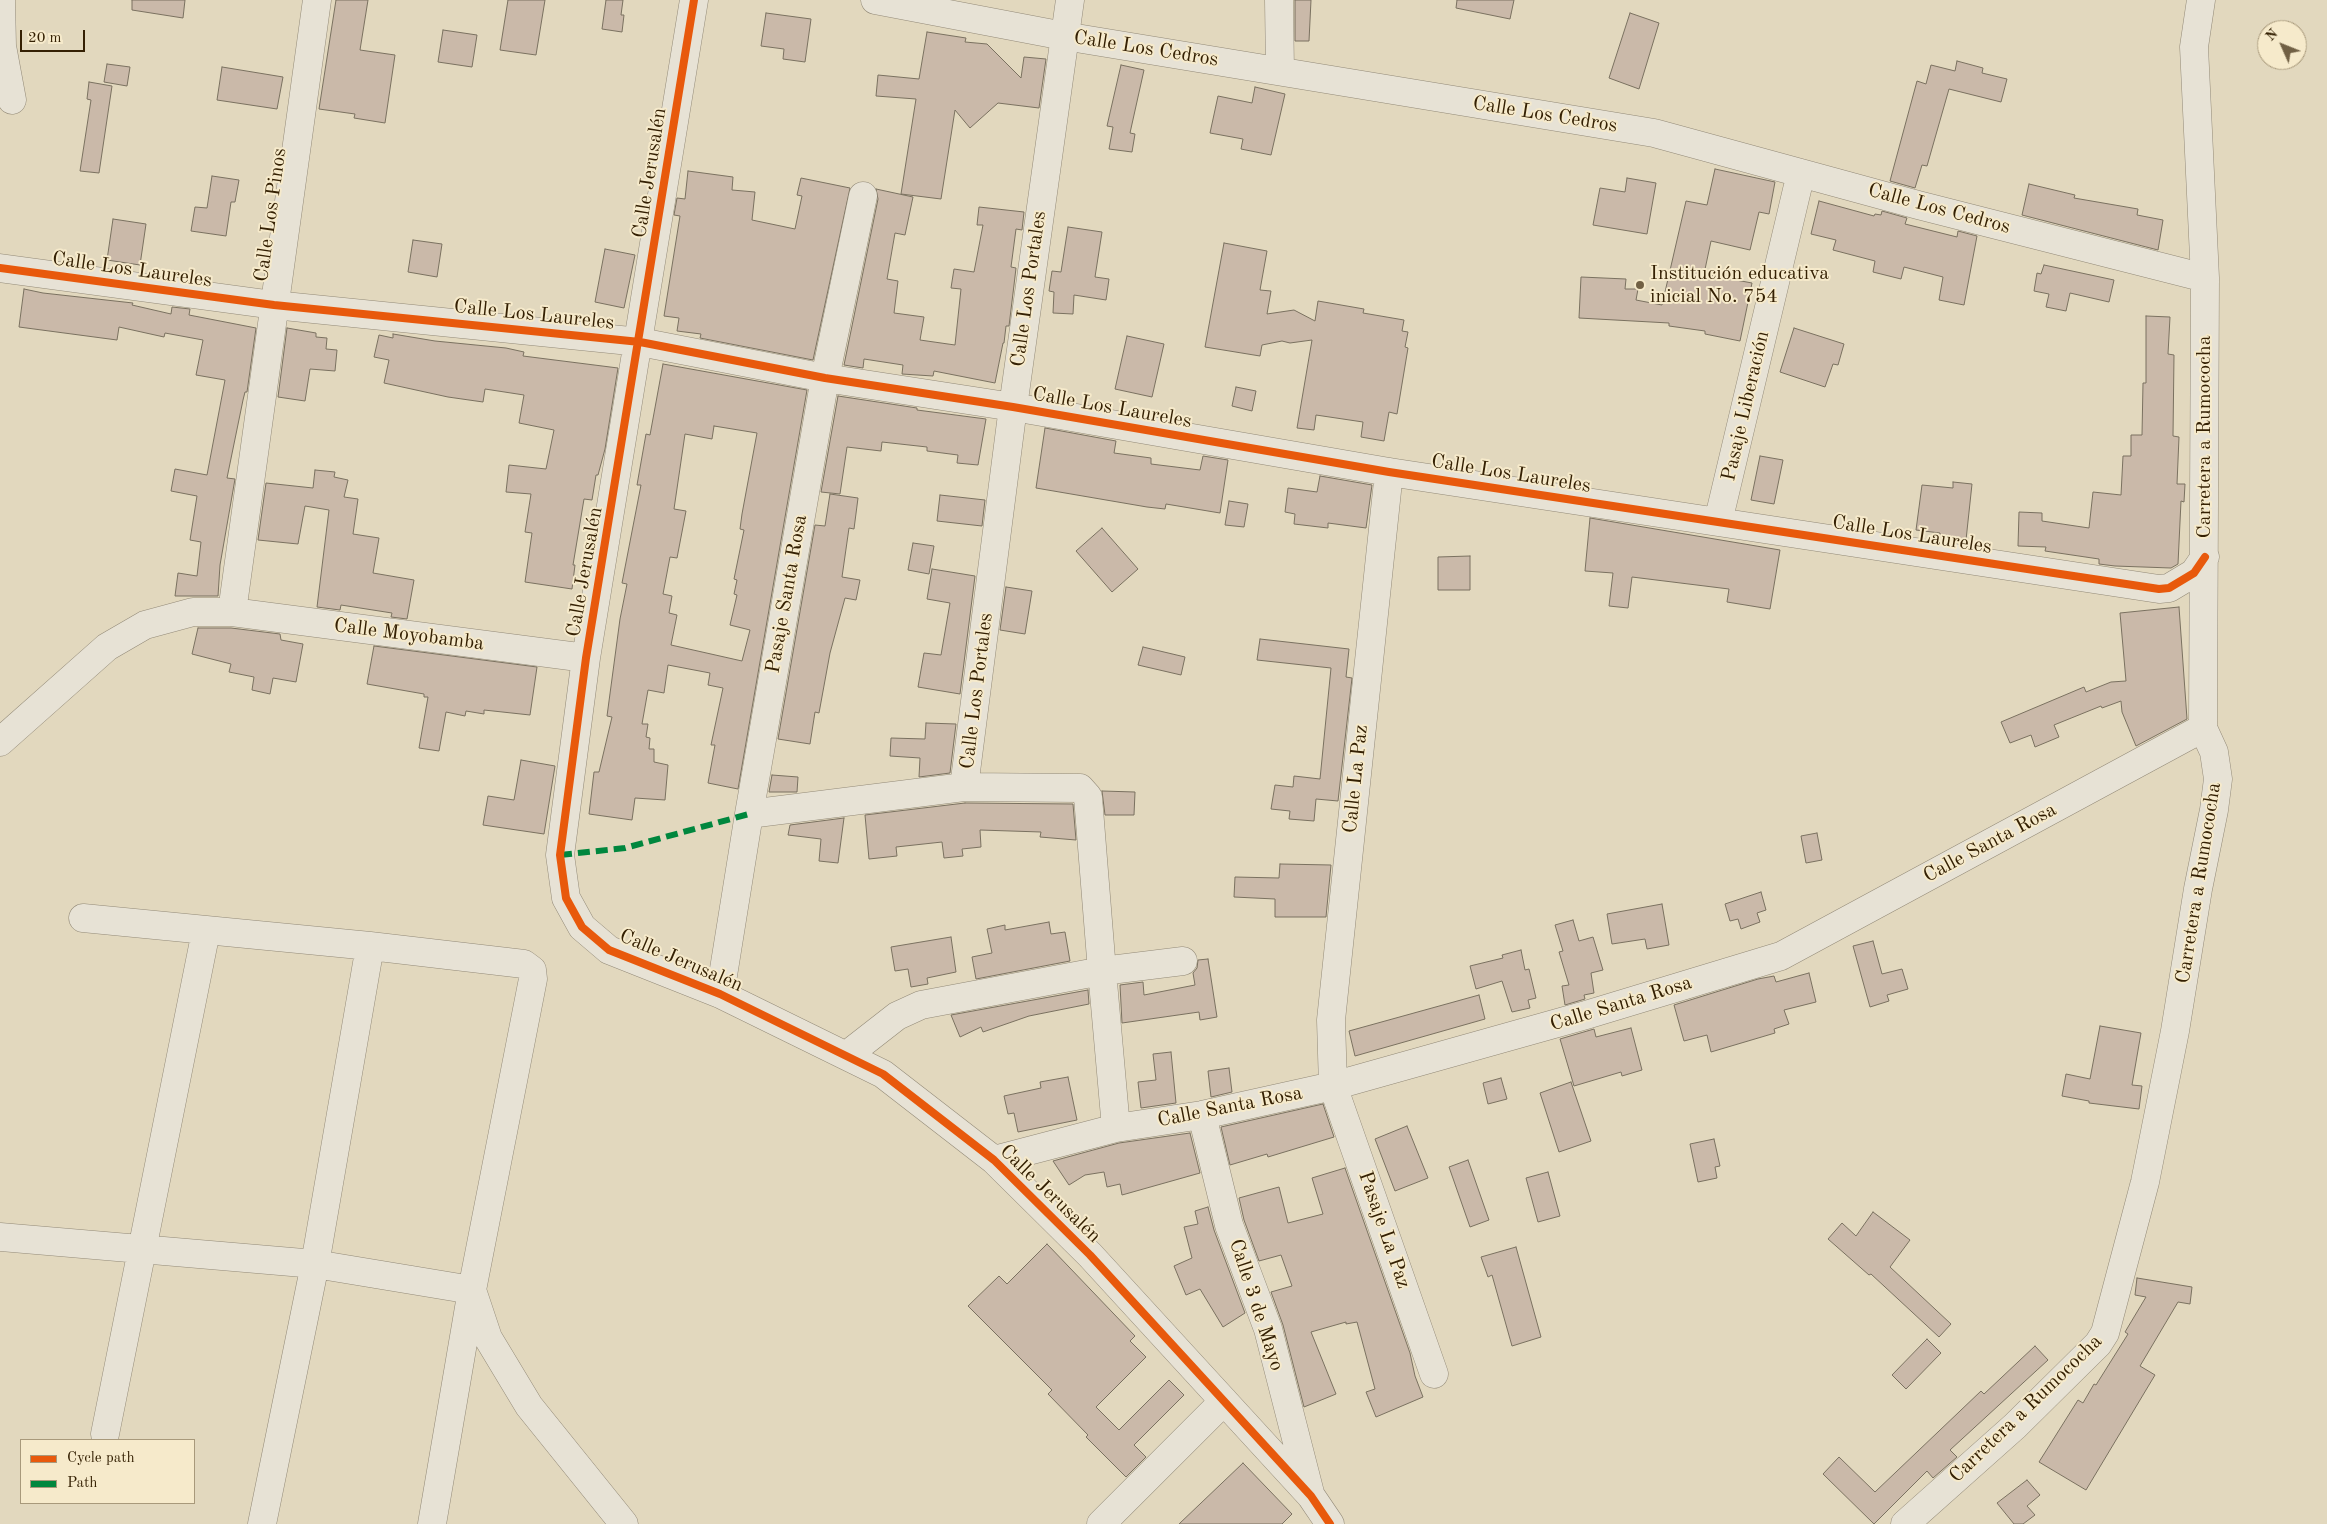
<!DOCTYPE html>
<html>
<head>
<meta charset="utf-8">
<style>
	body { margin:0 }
	#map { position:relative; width:2327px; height:1524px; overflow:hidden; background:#e2d8be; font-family:"Old Standard TT",serif }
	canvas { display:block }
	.legend { position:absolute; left:20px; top:1439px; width:175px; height:65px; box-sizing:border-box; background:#f6eacb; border:1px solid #a8997b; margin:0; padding:6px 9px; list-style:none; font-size:15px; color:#342003 }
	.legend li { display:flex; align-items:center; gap:10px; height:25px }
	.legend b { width:25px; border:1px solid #a8997b }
	.north { position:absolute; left:2257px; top:20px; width:50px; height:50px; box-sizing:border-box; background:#f6eacb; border:1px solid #a8997b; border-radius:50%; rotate:314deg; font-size:14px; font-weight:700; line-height:20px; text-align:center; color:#342003 }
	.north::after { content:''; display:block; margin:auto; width:18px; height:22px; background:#716044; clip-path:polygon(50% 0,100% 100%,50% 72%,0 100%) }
	.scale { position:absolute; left:20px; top:30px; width:65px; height:22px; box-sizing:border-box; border:2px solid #342003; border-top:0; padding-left:6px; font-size:15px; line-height:18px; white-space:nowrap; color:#342003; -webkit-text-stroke:4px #f6eacb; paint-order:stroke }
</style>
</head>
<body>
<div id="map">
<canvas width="2327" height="1524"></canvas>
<ul class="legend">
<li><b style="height:6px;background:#e8590c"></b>Cycle path</li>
<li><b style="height:6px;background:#00873e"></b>Path</li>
</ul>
<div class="north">N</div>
<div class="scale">20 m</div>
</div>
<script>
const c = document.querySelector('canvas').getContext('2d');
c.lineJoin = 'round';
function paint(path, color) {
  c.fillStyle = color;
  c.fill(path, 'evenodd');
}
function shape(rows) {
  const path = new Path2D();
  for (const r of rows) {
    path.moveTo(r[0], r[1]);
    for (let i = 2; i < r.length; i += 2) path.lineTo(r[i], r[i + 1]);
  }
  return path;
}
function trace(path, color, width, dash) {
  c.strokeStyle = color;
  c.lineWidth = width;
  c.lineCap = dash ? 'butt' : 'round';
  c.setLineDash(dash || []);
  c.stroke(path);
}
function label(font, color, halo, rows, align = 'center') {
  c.font = font + ' "Old Standard TT",serif';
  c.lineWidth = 4;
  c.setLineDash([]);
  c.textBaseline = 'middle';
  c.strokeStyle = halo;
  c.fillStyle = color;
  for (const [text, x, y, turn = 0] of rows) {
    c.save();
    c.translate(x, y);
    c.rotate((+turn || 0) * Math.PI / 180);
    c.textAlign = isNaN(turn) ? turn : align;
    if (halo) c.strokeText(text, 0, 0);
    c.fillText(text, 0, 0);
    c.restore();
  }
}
const building = shape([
	[132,0,185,0,183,18,132,10,132,0],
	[336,0,368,0,360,50,395,55,385,123,354,118,355,114,319,109,336,0],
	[508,0,545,0,536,55,500,50,508,0],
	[606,0,623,0,621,15,624,15,622,32,602,29,606,0],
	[1295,0,1311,0,1309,41,1295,41,1295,0],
	[1457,0,1514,0,1510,19,1456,8,1457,0],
	[766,13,811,19,805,62,783,59,784,49,761,46,766,13],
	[1630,13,1659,23,1639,89,1609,78,1630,13],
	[443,30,477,35,472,67,438,62,443,30],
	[927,32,966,38,965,42,987,44,1021,78,1024,57,1046,59,1039,108,998,103,970,128,955,110,941,199,901,194,916,99,876,96,878,75,919,79,927,32],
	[1957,61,1983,68,1982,73,2007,79,2001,102,1949,89,1927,166,1922,165,1915,188,1890,181,1917,81,1926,84,1931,65,1955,71,1957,61],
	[107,64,130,67,127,86,104,82,107,64],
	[1121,65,1144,70,1130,133,1135,134,1132,152,1109,149,1113,127,1107,126,1121,65],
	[222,67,283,77,277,109,217,100,222,67],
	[89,82,112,86,99,173,80,171,91,100,87,99,89,82],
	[1255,87,1285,94,1271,155,1241,149,1243,139,1210,133,1218,96,1252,103,1255,87],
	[1715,169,1775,182,1769,214,1759,212,1750,250,1711,241,1704,274,1752,283,1740,341,1705,334,1705,331,1669,326,1669,323,1579,318,1581,277,1626,279,1625,289,1638,289,1636,300,1662,305,1686,201,1707,205,1715,169],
	[688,171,733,177,732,190,755,192,752,220,795,229,802,196,797,195,801,178,850,188,813,360,700,338,701,334,677,331,679,318,664,316,680,216,674,215,677,198,685,199,688,171],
	[212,176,239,180,235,202,231,202,226,236,191,231,195,207,207,208,212,176],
	[1627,178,1656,183,1647,234,1593,225,1600,188,1625,192,1627,178],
	[2029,184,2075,195,2074,198,2138,209,2137,215,2163,220,2158,250,2022,215,2029,184],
	[876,189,913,197,905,235,895,233,887,279,898,281,894,313,924,317,920,340,955,345,961,289,951,288,954,269,974,272,983,225,977,225,979,207,1024,212,1022,230,1016,229,1011,267,1016,268,1014,285,1009,326,1006,326,1004,343,1003,343,995,383,934,371,933,376,902,374,903,365,864,359,863,368,844,365,878,199,876,189],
	[1819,201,1874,216,1875,214,1881,215,1882,211,1907,218,1905,224,1957,237,1958,231,1977,236,1964,305,1939,300,1943,277,1904,267,1901,279,1873,272,1875,261,1833,250,1836,240,1811,234,1819,201],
	[113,219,146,224,140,265,107,260,113,219],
	[1068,227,1102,232,1095,277,1109,279,1106,300,1074,295,1073,314,1053,313,1054,292,1049,291,1052,271,1061,272,1068,227],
	[413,240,442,244,437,277,408,272,413,240],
	[1224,243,1267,251,1260,290,1271,291,1267,314,1294,310,1315,321,1318,301,1364,309,1363,313,1404,320,1402,331,1408,332,1405,347,1408,348,1397,414,1389,412,1384,441,1361,437,1363,422,1316,415,1314,430,1297,428,1312,340,1290,343,1282,341,1262,345,1260,356,1205,347,1224,243],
	[605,249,635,255,624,308,595,302,605,249],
	[2044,265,2114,280,2109,302,2070,293,2066,311,2046,307,2049,294,2034,291,2037,273,2041,274,2044,265],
	[24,289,43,293,133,303,132,305,171,314,172,307,190,309,189,315,256,328,247,392,245,392,243,400,227,478,235,479,220,565,218,596,175,596,178,573,197,576,201,542,190,540,197,496,171,491,175,469,207,475,225,380,196,375,203,340,165,333,164,337,119,327,117,340,19,327,24,289],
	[2146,316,2170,317,2168,354,2174,355,2173,436,2179,437,2177,484,2185,484,2184,502,2181,501,2178,564,2171,568,2115,566,2099,564,2099,559,2045,551,2046,547,2018,546,2019,512,2042,513,2042,521,2089,528,2093,492,2121,495,2123,456,2131,456,2131,435,2142,435,2143,383,2146,383,2146,316],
	[287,328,316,333,316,337,327,338,326,349,337,350,335,371,310,369,305,401,278,397,287,328],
	[1794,328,1844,344,1838,365,1833,364,1825,387,1780,372,1794,328],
	[393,334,435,341,506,348,524,352,523,356,618,368,605,449,598,475,596,475,592,500,584,499,573,565,575,565,572,589,525,582,532,533,525,532,531,494,506,492,509,465,546,469,554,430,519,423,524,395,485,389,483,402,448,397,384,383,389,360,374,357,379,335,393,338,393,334],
	[1127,336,1164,344,1152,397,1115,389,1127,336],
	[663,364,807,390,738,789,708,783,715,745,711,745,723,688,708,685,710,673,668,665,664,693,648,690,642,724,648,724,646,737,650,738,649,749,654,749,654,762,668,765,665,800,635,798,632,820,589,814,594,772,599,772,612,717,607,716,620,619,627,584,622,583,641,485,637,485,646,434,650,435,663,364],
	[714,426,757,433,742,514,740,529,744,530,734,579,737,580,734,594,737,595,730,625,750,630,742,661,671,645,677,615,669,613,672,596,663,594,670,557,677,558,686,511,674,509,685,434,712,439,714,426],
	[1236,387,1256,391,1252,411,1232,406,1236,387],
	[838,396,917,408,917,410,986,419,978,465,957,463,958,455,927,451,927,447,882,442,881,451,847,447,840,494,821,492,838,396],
	[1045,428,1116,441,1114,453,1151,458,1151,464,1200,470,1203,456,1228,460,1220,513,1166,504,1165,509,1147,507,1036,488,1045,428],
	[1760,456,1783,460,1774,504,1751,500,1760,456],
	[315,470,335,472,334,477,348,480,344,497,358,499,353,534,379,538,373,573,414,580,407,619,391,617,392,613,341,605,340,610,317,607,329,510,305,506,298,544,258,540,266,483,313,488,315,470],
	[1320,476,1372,485,1366,528,1328,523,1328,528,1294,524,1295,514,1285,512,1288,488,1317,492,1320,476],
	[1953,482,1972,484,1966,540,1940,537,1940,533,1916,530,1922,485,1953,488,1953,482],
	[830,494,858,498,854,529,849,528,842,577,860,580,856,600,845,598,830,653,819,713,815,712,810,744,778,739,815,525,825,526,830,494],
	[940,495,985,500,982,526,937,521,940,495],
	[1229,501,1248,504,1244,527,1225,525,1229,501],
	[1590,518,1780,550,1770,609,1727,602,1729,589,1632,577,1628,608,1609,606,1613,573,1585,571,1590,518],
	[1102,528,1138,569,1112,592,1076,551,1102,528],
	[913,543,934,546,929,574,908,570,913,543],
	[1470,556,1470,590,1438,590,1438,557,1470,556],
	[932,569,975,576,960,694,918,687,924,653,941,655,950,603,927,599,932,569],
	[1006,587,1032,591,1025,634,1000,630,1006,587],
	[2179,607,2187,719,2136,746,2122,712,2121,701,2102,708,2101,706,2054,725,2059,737,2035,747,2031,735,2010,743,2001,722,2084,687,2086,692,2111,682,2126,681,2120,613,2179,607],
	[198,628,231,628,280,634,281,640,303,644,296,682,273,678,270,694,252,690,254,677,229,672,231,664,192,654,198,628],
	[1260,639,1349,649,1346,677,1352,678,1338,801,1316,799,1314,821,1289,819,1290,811,1271,809,1275,785,1293,787,1294,776,1320,779,1331,668,1257,660,1260,639],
	[374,646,537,667,530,715,484,710,484,714,466,711,465,716,446,712,439,751,419,748,428,697,424,697,424,694,367,684,374,646],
	[1143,647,1185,657,1181,675,1138,665,1143,647],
	[926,723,956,724,950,773,919,777,920,758,890,756,891,738,925,739,926,723],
	[521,760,555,766,544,834,483,825,488,796,514,800,521,760],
	[772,775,798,777,797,792,769,792,772,775],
	[1102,791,1135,792,1134,815,1105,815,1102,791],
	[965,803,1073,804,1076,840,1040,837,1041,832,980,830,981,847,962,849,963,856,944,858,942,842,896,847,897,856,869,859,865,815,965,803],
	[844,818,838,863,819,861,821,839,788,835,790,825,844,818],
	[1817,833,1822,860,1806,863,1801,836,1817,833],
	[1280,864,1331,865,1326,917,1275,917,1275,899,1234,897,1235,877,1279,878,1280,864],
	[1761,892,1766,910,1757,913,1760,922,1741,929,1738,919,1730,921,1725,904,1761,892],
	[1662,904,1669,945,1647,949,1645,939,1612,944,1607,914,1662,904],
	[1573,920,1579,941,1593,937,1603,970,1591,973,1594,993,1584,995,1585,999,1565,1005,1562,986,1569,985,1559,952,1563,951,1555,925,1573,920],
	[1049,922,1051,934,1065,932,1070,961,976,979,972,957,992,953,987,929,1005,925,1005,930,1049,922],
	[951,937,956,972,927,978,928,984,911,987,908,969,895,971,891,947,951,937],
	[1873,941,1882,974,1902,969,1908,989,1887,995,1889,1001,1870,1007,1853,946,1873,941],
	[1521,950,1525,970,1529,969,1536,998,1528,1000,1530,1008,1512,1012,1502,981,1476,989,1470,966,1503,958,1502,955,1521,950],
	[1208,959,1217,1017,1200,1020,1199,1012,1122,1023,1120,985,1143,982,1144,995,1195,985,1193,973,1197,968,1198,960,1208,959],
	[1809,973,1816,1002,1784,1010,1789,1024,1774,1029,1775,1033,1711,1052,1707,1035,1684,1041,1674,1005,1758,979,1774,976,1776,982,1809,973],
	[1088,990,1089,1004,1029,1016,983,1032,981,1027,960,1037,951,1015,1088,990],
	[1479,995,1485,1019,1355,1056,1349,1031,1479,995],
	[2100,1026,2141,1033,2132,1085,2142,1086,2139,1109,2089,1103,2089,1101,2062,1096,2066,1074,2090,1079,2100,1026],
	[1631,1028,1642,1070,1622,1076,1621,1072,1574,1086,1560,1039,1594,1029,1596,1037,1631,1028],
	[1171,1052,1176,1103,1141,1108,1138,1082,1156,1080,1153,1054,1171,1052],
	[1229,1068,1232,1092,1211,1097,1208,1071,1229,1068],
	[1068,1077,1077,1120,1018,1132,1014,1113,1008,1114,1004,1096,1041,1088,1040,1082,1068,1077],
	[1501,1078,1507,1099,1488,1104,1483,1083,1501,1078],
	[1571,1082,1591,1141,1559,1152,1540,1093,1571,1082],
	[1323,1104,1334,1137,1268,1157,1267,1154,1230,1165,1221,1127,1323,1104],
	[1407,1126,1428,1178,1395,1191,1375,1139,1407,1126],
	[1190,1133,1200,1173,1122,1195,1120,1184,1107,1187,1104,1172,1085,1175,1069,1185,1053,1161,1119,1143,1190,1133],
	[1714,1139,1720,1166,1715,1167,1717,1178,1698,1182,1690,1144,1714,1139],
	[1468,1160,1489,1220,1470,1227,1449,1167,1468,1160],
	[1345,1168,1410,1353,1415,1376,1423,1397,1376,1417,1366,1392,1375,1389,1357,1322,1346,1324,1346,1322,1311,1332,1336,1394,1304,1407,1283,1325,1271,1292,1292,1286,1281,1255,1259,1261,1244,1220,1239,1198,1279,1187,1288,1223,1323,1214,1312,1178,1345,1168],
	[1548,1172,1560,1216,1538,1222,1526,1178,1548,1172],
	[1208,1207,1214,1230,1245,1313,1223,1327,1200,1289,1186,1295,1174,1266,1192,1258,1184,1227,1198,1224,1195,1211,1208,1207],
	[1873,1212,1910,1240,1890,1267,1951,1324,1939,1337,1871,1274,1869,1275,1828,1239,1842,1223,1856,1236,1873,1212],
	[1047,1244,1135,1336,1130,1341,1146,1357,1096,1407,1119,1430,1169,1380,1184,1395,1134,1445,1146,1457,1126,1477,1086,1437,1088,1435,1048,1394,1052,1390,968,1306,999,1276,1007,1284,1047,1244],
	[1516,1247,1541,1337,1512,1346,1492,1275,1488,1277,1481,1257,1516,1247],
	[2137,1278,2192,1287,2190,1304,2178,1302,2140,1366,2155,1375,2086,1490,2039,1462,2078,1400,2083,1403,2094,1384,2096,1385,2128,1334,2125,1332,2146,1297,2135,1295,2137,1278],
	[1927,1339,1941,1353,1906,1389,1892,1375,1927,1339],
	[2035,1346,2048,1360,1950,1450,1957,1457,1933,1478,1927,1471,1874,1524,1823,1474,1839,1457,1875,1492,1981,1391,1984,1394,2035,1346],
	[1243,1463,1292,1514,1282,1524,1179,1524,1243,1463],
	[2027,1480,2040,1495,2027,1506,2035,1515,2023,1524,2014,1524,1997,1503,2027,1480]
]);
paint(building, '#cab9a9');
trace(building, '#7a7160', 1);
const minor = shape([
	[1,0,2,46,12,100],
	[694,0,586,658,560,855,566,898,582,927,609,950,720,994,883,1074,994,1160,1090,1255,1311,1496,1330,1524],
	[875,0,1064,36,1654,133,1918,205,2205,278],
	[1279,0,1280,71],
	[0,268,274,305,640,342,825,378,1013,407,1389,472,2159,589,2169,588,2194,573,2205,557],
	[1389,472,1331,1020,1333,1086,1434,1374],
	[1718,522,1801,173],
	[232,612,317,0],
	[0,742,107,647,145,625,193,612,232,612,586,658],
	[964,787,1013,407,1070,0],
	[749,814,964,787,1080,788,1088,797,1102,971,921,1005,897,1016,847,1055],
	[83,918,370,946,524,964,532,970,533,979,472,1290,432,1524],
	[720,994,749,814,825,378,863,196],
	[1202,1115,1229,1225,1268,1329,1310,1493],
	[1116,1128,1102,971,1183,961],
	[994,1160,1116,1128,1202,1115,1333,1086,1586,1015,1781,956,2203,728],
	[0,1237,315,1264,472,1290],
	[473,1293,488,1338,529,1406,624,1524],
	[105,1434,206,931],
	[262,1524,315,1264,370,946],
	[1101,1524,1224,1401],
	[1905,1524,2015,1426,2098,1344,2105,1333,2145,1182,2175,1031,2198,889,2214,810,2218,779,2214,752,2203,728,2205,278,2194,47,2201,0]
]);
trace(minor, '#938a78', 29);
trace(minor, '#e7e2d5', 28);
trace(shape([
	[560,855,625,848,749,814]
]), '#00873e', 6, [12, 6]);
trace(shape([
	[694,0,586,658,560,855,566,898,582,927,609,950,720,994,883,1074,994,1160,1090,1255,1311,1496,1330,1524],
	[0,268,274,305,640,342,825,378,1013,407,1389,472,2159,589,2169,588,2194,573,2205,557]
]), '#e8590c', 8);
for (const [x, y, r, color] of [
	[1640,285,5,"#716044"]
]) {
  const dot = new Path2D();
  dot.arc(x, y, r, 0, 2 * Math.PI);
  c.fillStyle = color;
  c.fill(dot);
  trace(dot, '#f6eacb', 2);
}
label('20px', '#342003', '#f6eacb', [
	["Calle Los Cedros",1146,49,9],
	["Calle Los Cedros",1545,115,9],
	["Calle Jerusalén",650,173,-81],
	["Calle Los Cedros",1939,209,15],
	["Calle Los Pinos",271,215,-82],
	["Calle Los Laureles",132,270,8],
	["Calle Los Portales",1029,289,-82],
	["Calle Los Laureles",534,315,6],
	["Pasaje Liberación",1746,406,-77],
	["Calle Los Laureles",1112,408,10],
	["Carretera a Rumococha",2205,437,-90],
	["Calle Los Laureles",1511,474,9],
	["Calle Los Laureles",1912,535,9],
	["Calle Jerusalén",585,572,-80],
	["Pasaje Santa Rosa",787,594,-80],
	["Calle Moyobamba",409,635,7],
	["Calle Los Portales",977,691,-83],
	["Calle La Paz",1356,779,-84],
	["Calle Santa Rosa",1990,843,-28],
	["Carretera a Rumococha",2199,883,-81],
	["Calle Jerusalén",681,961,23],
	["Calle Santa Rosa",1621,1004,-17],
	["Calle Santa Rosa",1230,1107,-11],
	["Calle Jerusalén",1050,1194,44],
	["Pasaje La Paz",1384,1230,71],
	["Calle 3 de Mayo",1256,1305,72],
	["Carretera a Rumococha",2026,1409,-44]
]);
label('20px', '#342003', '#f6eacb', [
	["Institución educativa",1650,274],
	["inicial No. 754",1650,297]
], 'left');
</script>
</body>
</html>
